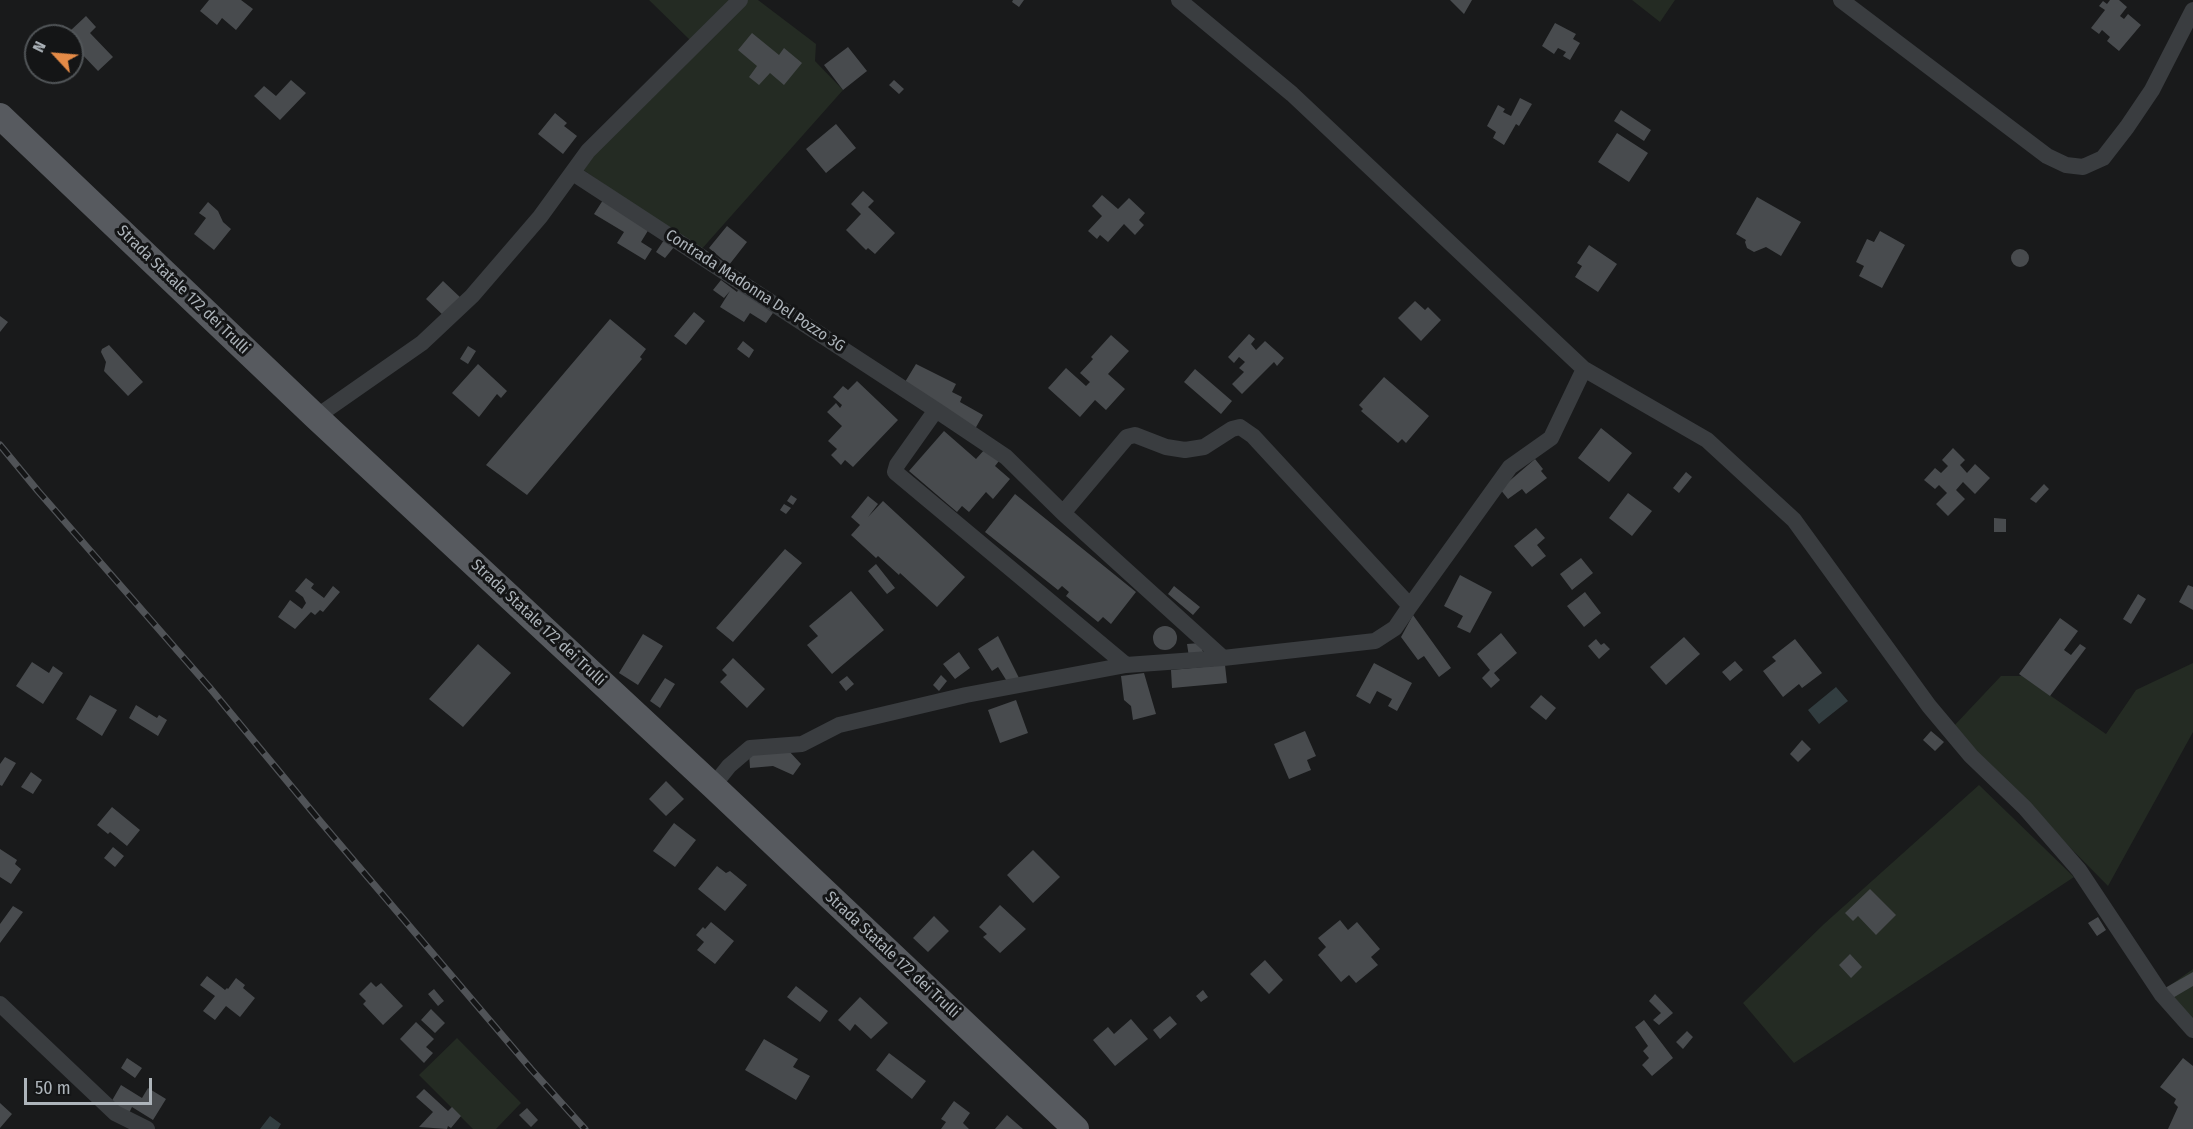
<!DOCTYPE html>
<html>
<head>
<meta charset="utf-8">
<style>
	body { margin:0 }
	#map { position:relative; width:2193px; height:1129px; overflow:hidden; background:#191a1b; font-family:"Fira Sans Condensed",sans-serif }
	canvas { display:block }
	.north { position:absolute; left:24px; top:24px; width:60px; height:60px; box-sizing:border-box; background:#141516; border:2px solid #515558; border-radius:50%; rotate:296deg; font-size:16px; font-weight:700; line-height:24px; text-align:center; color:#adb4ba }
	.north::after { content:''; display:block; margin:auto; width:21px; height:27px; background:#e58b47; clip-path:polygon(50% 0,100% 100%,50% 72%,0 100%) }
	.scale { position:absolute; left:24px; top:1078px; width:128px; height:27px; box-sizing:border-box; border:3px solid #adb4ba; border-top:0; padding-left:8px; font-size:18px; line-height:21px; white-space:nowrap; color:#adb4ba; -webkit-text-stroke:4px #141516; paint-order:stroke }
</style>
</head>
<body>
<div id="map">
<canvas width="2193" height="1129"></canvas>
<div class="north">N</div>
<div class="scale">50 m</div>
</div>
<script>
const c = document.querySelector('canvas').getContext('2d');
c.lineJoin = 'round';
function paint(path, color) {
  c.fillStyle = color;
  c.fill(path, 'evenodd');
}
function shape(rows) {
  const path = new Path2D();
  for (const r of rows) {
    if (r.length === 3) {
      path.moveTo(r[0] + r[2], r[1]);
      path.arc(r[0], r[1], r[2], 0, 2 * Math.PI);
      continue;
    }
    path.moveTo(r[0], r[1]);
    for (let i = 2; i < r.length; i += 2) path.lineTo(r[i], r[i + 1]);
  }
  return path;
}
function trace(path, color, width, dash) {
  c.strokeStyle = color;
  c.lineWidth = width;
  c.lineCap = dash ? 'butt' : 'round';
  c.setLineDash(dash || []);
  c.stroke(path);
}
function label(font, color, halo, rows, align = 'center') {
  c.font = font + ' "Fira Sans Condensed",sans-serif';
  c.lineWidth = 6;
  c.setLineDash([]);
  c.textBaseline = 'middle';
  c.strokeStyle = halo;
  c.fillStyle = color;
  for (const [text, x, y, turn = 0] of rows) {
    c.save();
    c.translate(x, y);
    c.rotate((+turn || 0) * Math.PI / 180);
    c.textAlign = isNaN(turn) ? turn : align;
    if (halo) c.strokeText(text, 0, 0);
    c.fillText(text, 0, 0);
    c.restore();
  }
}
paint(shape([
	[649,0,758,0,816,44,815,61,843,90,700,251,582,169,690,40],
	[1632,0,1675,0,1660,22],
	[2193,663,2193,732,2108,886,1952,728,2001,676,2022,676,2106,734,2136,690],
	[1979,785,2074,877,1794,1063,1743,1003,1824,924],
	[2193,969,2193,1023,2162,991],
	[457,1038,521,1103,496,1129,473,1129,419,1075]
]), '#242b23');
paint(shape([
	[1836,687,1848,701,1819,724,1808,710],
	[270,1116,281,1124,278,1129,260,1129]
]), '#323d40');
paint(shape([
	[209,0,241,0,253,9,236,30,222,18,217,25,200,11],
	[1013,0,1024,0,1019,7,1012,2],
	[1450,0,1472,0,1464,14],
	[2110,0,2119,0,2127,7,2120,16,2124,19,2128,14,2141,25,2119,51,2107,41,2110,37,2102,30,2099,34,2091,28,2105,10,2099,6,2103,1,2107,4],
	[86,16,96,27,90,33,113,57,98,71,78,50,72,55,72,36,51,36,63,25,69,32],
	[1555,23,1576,34,1573,39,1580,43,1570,60,1563,56,1566,52,1558,48,1554,54,1542,46],
	[752,33,779,55,784,48,802,63,784,85,770,73,759,85,749,77,757,66,738,50],
	[848,47,867,71,843,90,824,65],
	[291,80,306,93,280,120,254,96,264,86,276,96],
	[894,80,904,89,899,94,889,85],
	[1520,98,1532,104,1519,126,1516,124,1504,145,1493,138,1496,132,1487,126,1498,105,1505,109,1503,112,1511,116],
	[1621,110,1651,130,1644,141,1614,121],
	[555,113,567,123,564,126,577,136,563,154,538,134],
	[836,124,856,148,826,173,806,149],
	[1617,133,1648,153,1629,182,1598,162],
	[863,191,874,201,868,207,895,233,875,254,868,248,866,250,846,230,861,214,851,204],
	[1102,195,1118,209,1129,198,1145,213,1139,220,1144,225,1135,235,1124,224,1108,242,1100,235,1097,239,1088,231,1102,216,1092,206],
	[1757,197,1801,222,1781,256,1766,247,1754,252,1747,248,1745,242,1746,240,1736,234],
	[603,200,649,229,641,242,652,249,645,260,617,243,624,232,594,214],
	[208,202,218,211,223,222,231,229,214,250,194,234,206,218,199,213],
	[727,226,747,242,729,265,709,248],
	[1880,231,1905,245,1882,288,1859,276,1864,266,1856,262,1867,239,1874,242],
	[664,240,674,247,665,258,656,252],
	[1589,245,1617,264,1598,292,1575,277,1582,266,1577,263],
	[2020,258,9],
	[721,280,737,292,739,288,775,310,766,323,750,313,744,322,720,307,730,291,724,298,713,290],
	[443,281,462,299,445,317,426,299],
	[1415,301,1425,310,1428,307,1441,320,1421,341,1398,318],
	[694,312,705,321,686,345,674,336],
	[0,316,8,322,0,332],
	[610,319,646,349,640,357,642,359,527,495,486,465],
	[1249,334,1255,339,1251,344,1256,350,1265,341,1284,358,1277,366,1274,362,1242,394,1232,384,1244,372,1239,368,1245,362,1239,357,1234,363,1228,357],
	[1111,335,1129,351,1108,374,1125,389,1106,410,1095,400,1080,417,1048,388,1066,368,1086,386,1090,382,1080,373,1093,359,1091,357],
	[743,341,754,350,749,358,737,349],
	[109,345,143,382,128,396,104,371,106,362,101,352,102,349],
	[468,346,476,351,468,364,460,359],
	[478,364,507,391,501,398,497,394,479,417,452,393],
	[916,364,956,384,952,392,962,397,960,402,983,415,975,429,905,382],
	[1195,369,1232,401,1221,414,1184,382],
	[1384,377,1429,416,1406,443,1402,439,1398,443,1361,411,1363,409,1359,405],
	[857,381,898,420,853,467,845,460,841,465,831,455,837,449,828,441,842,426,827,412,836,403,840,408,842,405,833,397,843,386,848,390],
	[1601,428,1632,453,1609,482,1578,458],
	[944,431,976,459,985,449,999,461,995,466,1010,479,993,499,986,492,969,512,962,506,957,512,909,471],
	[1953,448,1965,460,1960,465,1967,473,1975,464,1990,478,1975,494,1963,482,1956,490,1965,499,1948,516,1936,504,1947,493,1939,485,1935,489,1924,480,1935,468,1941,473,1948,466,1942,460],
	[1535,459,1543,469,1541,471,1547,478,1526,494,1522,489,1508,499,1500,489],
	[1686,472,1692,477,1679,493,1673,488],
	[2044,484,2049,489,2036,503,2030,499],
	[1628,493,1652,511,1632,536,1609,518],
	[1015,494,1136,592,1111,624,1103,617,1098,622,1066,596,1069,592,1062,586,1058,590,985,532],
	[791,495,797,499,793,505,787,501],
	[868,496,878,504,868,517,883,501,965,577,937,607,900,573,899,575,878,556,876,558,851,535,860,525,851,517],
	[784,504,791,508,786,514,780,510],
	[1994,518,2006,519,2006,532,1994,532],
	[1536,528,1545,538,1537,545,1546,556,1532,567,1514,546],
	[785,549,802,563,733,642,716,628],
	[1581,558,1593,573,1572,590,1560,574],
	[876,564,895,588,887,594,868,571],
	[1460,575,1492,592,1470,633,1457,627,1463,616,1444,606],
	[306,578,314,584,311,588,324,598,333,586,340,592,323,612,320,610,315,615,311,612,295,629,278,617,290,600,302,609,306,603,303,597,295,591],
	[2188,585,2193,587,2193,610,2179,602],
	[1174,586,1200,607,1193,615,1168,594],
	[851,591,884,630,832,674,807,645,818,636,809,626],
	[1585,592,1601,613,1584,627,1567,606],
	[2138,594,2146,599,2131,624,2123,619],
	[1413,615,1451,668,1439,677,1424,656,1418,660,1401,637],
	[2060,618,2078,631,2064,650,2071,655,2080,644,2086,648,2050,696,2019,674],
	[1165,638,12],
	[1501,633,1517,653,1494,673,1500,680,1491,688,1482,678,1490,670,1477,654],
	[643,634,663,646,638,685,619,673],
	[998,636,1020,680,1008,683,998,667,992,671,978,649],
	[1684,637,1700,654,1666,685,1650,667],
	[1596,639,1601,645,1604,643,1610,649,1599,659,1588,646],
	[1795,639,1822,673,1802,688,1799,684,1783,697,1763,671,1776,661,1772,657],
	[1200,643,1204,655,1189,657,1187,644],
	[478,644,511,673,463,727,429,699],
	[959,652,970,668,955,679,943,664],
	[733,658,765,689,747,708,720,682,727,675,722,670],
	[1735,661,1743,670,1730,681,1722,672],
	[32,662,49,673,53,666,63,673,43,704,16,686],
	[1374,663,1412,683,1397,711,1388,706,1392,699,1377,691,1370,704,1356,696],
	[1225,665,1227,683,1172,688,1171,670],
	[1144,673,1156,714,1133,720,1131,706,1124,700,1121,676],
	[941,675,947,681,939,691,933,685],
	[847,676,854,684,846,691,839,682],
	[665,678,675,684,660,708,650,701],
	[90,695,117,710,102,736,76,719],
	[1541,695,1556,708,1546,720,1530,707],
	[1016,700,1028,733,1000,743,988,710],
	[136,705,157,718,159,715,167,720,158,736,129,718],
	[1305,731,1316,756,1307,760,1311,770,1289,779,1274,744],
	[1931,731,1944,742,1935,751,1923,740],
	[1802,740,1811,749,1798,762,1790,754],
	[788,750,801,764,793,775,773,766,750,768,749,753],
	[5,757,16,763,2,786,0,785,0,764],
	[31,772,42,780,33,794,21,787],
	[666,781,684,799,666,816,649,799],
	[112,807,140,830,127,846,110,832,108,834,97,825],
	[674,823,696,840,675,867,653,851],
	[113,847,124,856,115,867,104,858],
	[0,849,17,860,15,864,21,869,11,884,0,877],
	[1033,850,1060,877,1033,903,1007,875],
	[717,866,726,873,730,871,747,885,725,911,698,889],
	[1870,889,1896,915,1876,935,1858,916,1853,921,1845,913],
	[1000,905,1026,929,1000,953,983,937,987,934,979,927],
	[13,906,23,912,0,943,0,924],
	[934,916,949,931,928,952,913,938],
	[2098,917,2106,930,2097,936,2088,923],
	[1340,920,1348,930,1357,922,1380,949,1371,957,1378,965,1356,983,1349,975,1341,982,1318,955,1326,947,1318,938],
	[711,922,734,941,715,964,697,950,704,942,696,935,703,927,705,929],
	[1850,954,1862,967,1851,978,1839,965],
	[1265,960,1283,980,1269,994,1250,974],
	[2193,972,2193,986,2171,999,2165,988],
	[207,976,225,990,227,988,228,989,236,978,245,985,243,988,255,998,240,1017,226,1006,215,1020,203,1011,215,996,200,985],
	[371,982,376,987,381,983,403,1006,383,1025,363,1004,366,1001,359,994],
	[796,986,828,1011,820,1022,787,997],
	[434,989,444,1001,438,1006,428,994],
	[1203,990,1208,997,1201,1002,1196,996],
	[1655,994,1673,1013,1659,1025,1653,1020,1661,1013,1649,1001],
	[860,997,888,1023,871,1039,855,1024,850,1031,838,1020],
	[431,1009,445,1023,435,1033,421,1020],
	[1170,1016,1177,1024,1160,1039,1153,1030],
	[1131,1019,1148,1039,1115,1066,1093,1040,1108,1027,1114,1034],
	[1644,1020,1673,1058,1652,1076,1642,1065,1649,1058,1643,1051,1648,1046,1635,1027],
	[416,1022,434,1039,426,1047,433,1053,424,1063,400,1039],
	[1687,1031,1693,1037,1683,1049,1676,1042],
	[764,1039,798,1059,793,1067,810,1076,796,1100,745,1070],
	[889,1053,926,1081,912,1099,876,1070],
	[127,1058,142,1068,135,1078,121,1068],
	[2183,1058,2193,1066,2193,1129,2168,1129,2178,1107,2174,1103,2176,1099,2160,1087],
	[121,1085,142,1098,148,1088,166,1099,153,1120,132,1107,128,1115,110,1104],
	[424,1089,448,1111,452,1107,461,1116,451,1128,448,1126,447,1129,419,1127,433,1112,416,1097],
	[954,1101,970,1113,963,1123,969,1129,941,1129,946,1122,941,1119],
	[0,1103,12,1114,0,1128],
	[527,1108,538,1120,531,1127,519,1115],
	[1007,1115,1023,1129,995,1129]
]), '#484b4e');
trace(shape([
	[1841,0,2047,156,2066,165,2083,167,2103,158,2127,127,2152,90,2193,10],
	[573,173,936,410],
	[1584,369,1707,440,1794,520,1929,706,1971,756,2025,808,2079,870,2162,995,2193,1030],
	[316,417,422,343,472,296,540,217,588,151,740,0],
	[1063,513,1223,658],
	[1126,665,895,472,897,465,936,410,1006,457,1063,513,1127,437,1135,435,1166,447,1185,450,1204,447,1232,429,1240,427,1253,436,1410,606,1510,467,1551,438,1584,369,1292,94,1179,0],
	[713,786,729,766,750,748,802,744,839,725,966,695,1126,665,1223,658,1375,641,1395,628,1410,606],
	[0,1004,115,1113,147,1129]
]), '#3a3d40', 16);
trace(shape([
	[0,116,316,417,713,786,1076,1129]
]), '#575a5f', 26);
const rail = shape([
	[0,445,38,491,210,688,320,821,531,1069,585,1129]
]);
trace(rail, '#505357', 7);
trace(rail, '#141516', 4.5, [14]);
label('16px', '#adb4ba', '#141516', [
	["Strada Statale 172 dei Trulli",183,290,44],
	["Contrada Madonna Del Pozzo 3G",755,291,33],
	["Strada Statale 172 dei Trulli",538,623,43],
	["Strada Statale 172 dei Trulli",892,955,43]
]);
</script>
</body>
</html>
